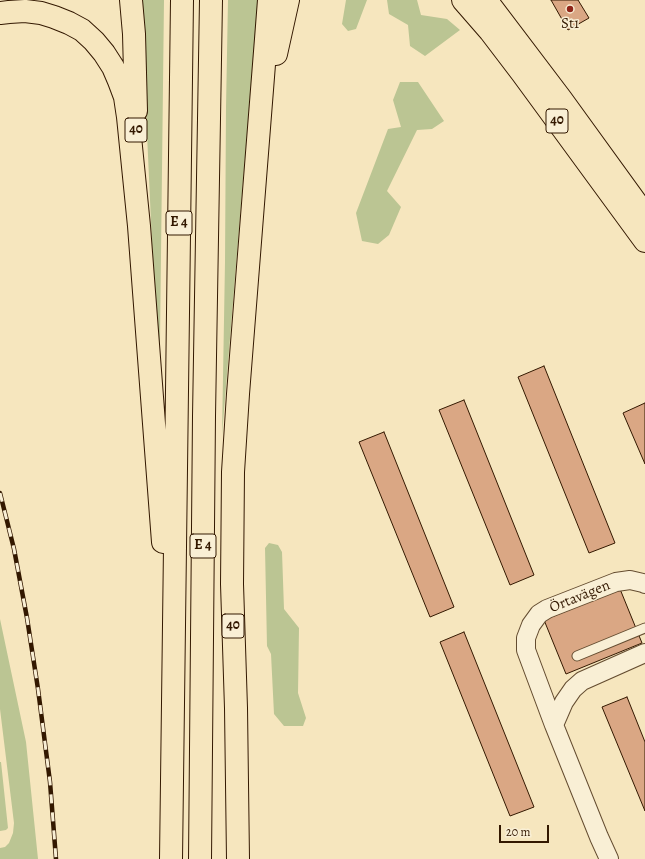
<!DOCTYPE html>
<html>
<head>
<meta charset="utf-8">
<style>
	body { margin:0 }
	#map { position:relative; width:645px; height:859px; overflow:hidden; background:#f6e6be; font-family:Alegreya,serif }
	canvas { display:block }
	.scale { position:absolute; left:499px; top:825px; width:50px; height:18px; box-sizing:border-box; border:2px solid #331800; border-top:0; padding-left:5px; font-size:12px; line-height:14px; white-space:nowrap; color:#331800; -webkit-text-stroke:3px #f9efd5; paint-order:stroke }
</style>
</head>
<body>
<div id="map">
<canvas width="645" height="859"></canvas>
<div class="scale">20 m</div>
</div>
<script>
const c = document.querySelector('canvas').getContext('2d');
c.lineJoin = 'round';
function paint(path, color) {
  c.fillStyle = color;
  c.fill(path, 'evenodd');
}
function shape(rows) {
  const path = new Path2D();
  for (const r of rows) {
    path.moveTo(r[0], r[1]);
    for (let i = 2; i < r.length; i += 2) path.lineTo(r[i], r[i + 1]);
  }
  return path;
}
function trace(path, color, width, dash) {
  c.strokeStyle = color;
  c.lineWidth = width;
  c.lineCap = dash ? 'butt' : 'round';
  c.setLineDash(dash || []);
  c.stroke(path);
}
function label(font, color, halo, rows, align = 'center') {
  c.font = font + ' Alegreya,serif';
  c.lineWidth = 3;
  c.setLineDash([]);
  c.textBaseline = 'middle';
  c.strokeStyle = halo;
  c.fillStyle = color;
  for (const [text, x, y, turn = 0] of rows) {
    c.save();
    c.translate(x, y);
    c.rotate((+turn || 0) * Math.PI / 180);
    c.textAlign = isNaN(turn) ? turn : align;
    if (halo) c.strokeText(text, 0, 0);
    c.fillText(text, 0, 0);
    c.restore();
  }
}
paint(shape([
	[141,0,164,0,159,425,155,311],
	[228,0,258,0,222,435,225,262,226,107],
	[346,0,367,0,356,29,348,31,342,24],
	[387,0,417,0,421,15,447,19,460,30,425,56,410,46,408,25,389,14],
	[400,82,418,82,444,121,432,129,417,130,387,191,401,207,389,235,378,244,362,241,356,213,388,129,401,127,393,100],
	[269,543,278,545,282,552,284,609,299,628,298,693,306,718,303,726,284,726,274,714,271,654,267,646,265,548],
	[0,619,26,742,38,859,0,859,0,848,5,847,9,843,13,833,14,823,0,709],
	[0,762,1,762,8,828,6,830,0,831]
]), '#bbc593');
const building = shape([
	[551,0,578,0,589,18,568,30,551,0],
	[544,366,615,543,589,553,518,377,544,366],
	[464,400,534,575,510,585,439,410,464,400],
	[645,403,645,464,623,413,645,403],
	[384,432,454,607,430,617,359,442,384,432],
	[620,589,642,643,566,674,544,620,620,589],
	[464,632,534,807,510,816,440,642,464,632],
	[627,697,645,742,645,811,602,707,627,697]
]);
paint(building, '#daa784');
trace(building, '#331800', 1);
const lane = shape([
	[577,656,645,628]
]);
const street = shape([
	[554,725,564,702,573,689,582,681,645,653],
	[609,859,599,837,554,725,526,650,526,638,531,625,539,614,547,609,616,582,630,580,643,583,645,584]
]);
const highway = shape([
	[131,0,134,34,136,111],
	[463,0,490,31,522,73,645,241],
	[486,0,561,99,645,215],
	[0,13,9,12,25,11,41,13,54,17,69,23,82,30,94,41,104,53,113,67,119,81,125,97,128,117,139,226,163,542],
	[276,54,288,0],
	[171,859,182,0],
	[200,859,204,416,211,0],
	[238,859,236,708,232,584,233,472,238,394,266,39,269,0]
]);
trace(lane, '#644c30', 11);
trace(street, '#644c30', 20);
trace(highway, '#331800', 24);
trace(lane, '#f9efd5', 9);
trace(street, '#f9efd5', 18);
trace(highway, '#f6e6be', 22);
const rail = shape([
	[0,493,14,549,27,618,38,689,50,782,56,859]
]);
trace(rail, '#331800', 4.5);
trace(rail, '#f9efd5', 3, [9]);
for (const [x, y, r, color] of [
	[570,9,4,"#8f2418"]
]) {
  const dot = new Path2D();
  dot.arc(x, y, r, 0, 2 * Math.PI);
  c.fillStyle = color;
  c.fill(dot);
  trace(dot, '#f9efd5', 1.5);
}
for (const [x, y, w] of [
	[557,121,22],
	[136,130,22],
	[179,223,26],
	[203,546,26],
	[233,626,22]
]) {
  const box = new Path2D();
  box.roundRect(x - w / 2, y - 12, w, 24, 3);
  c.fillStyle = '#f9efd5';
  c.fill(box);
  trace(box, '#331800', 1);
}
label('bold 14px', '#331800', null, [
	["40",557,121],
	["40",136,130],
	["E 4",179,223],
	["E 4",203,546],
	["40",233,626]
]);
label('15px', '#331800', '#f9efd5', [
	["St1",570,24]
]);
label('15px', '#331800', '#f9efd5', [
	["Örtavägen",580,597,-22]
]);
</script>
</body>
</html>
